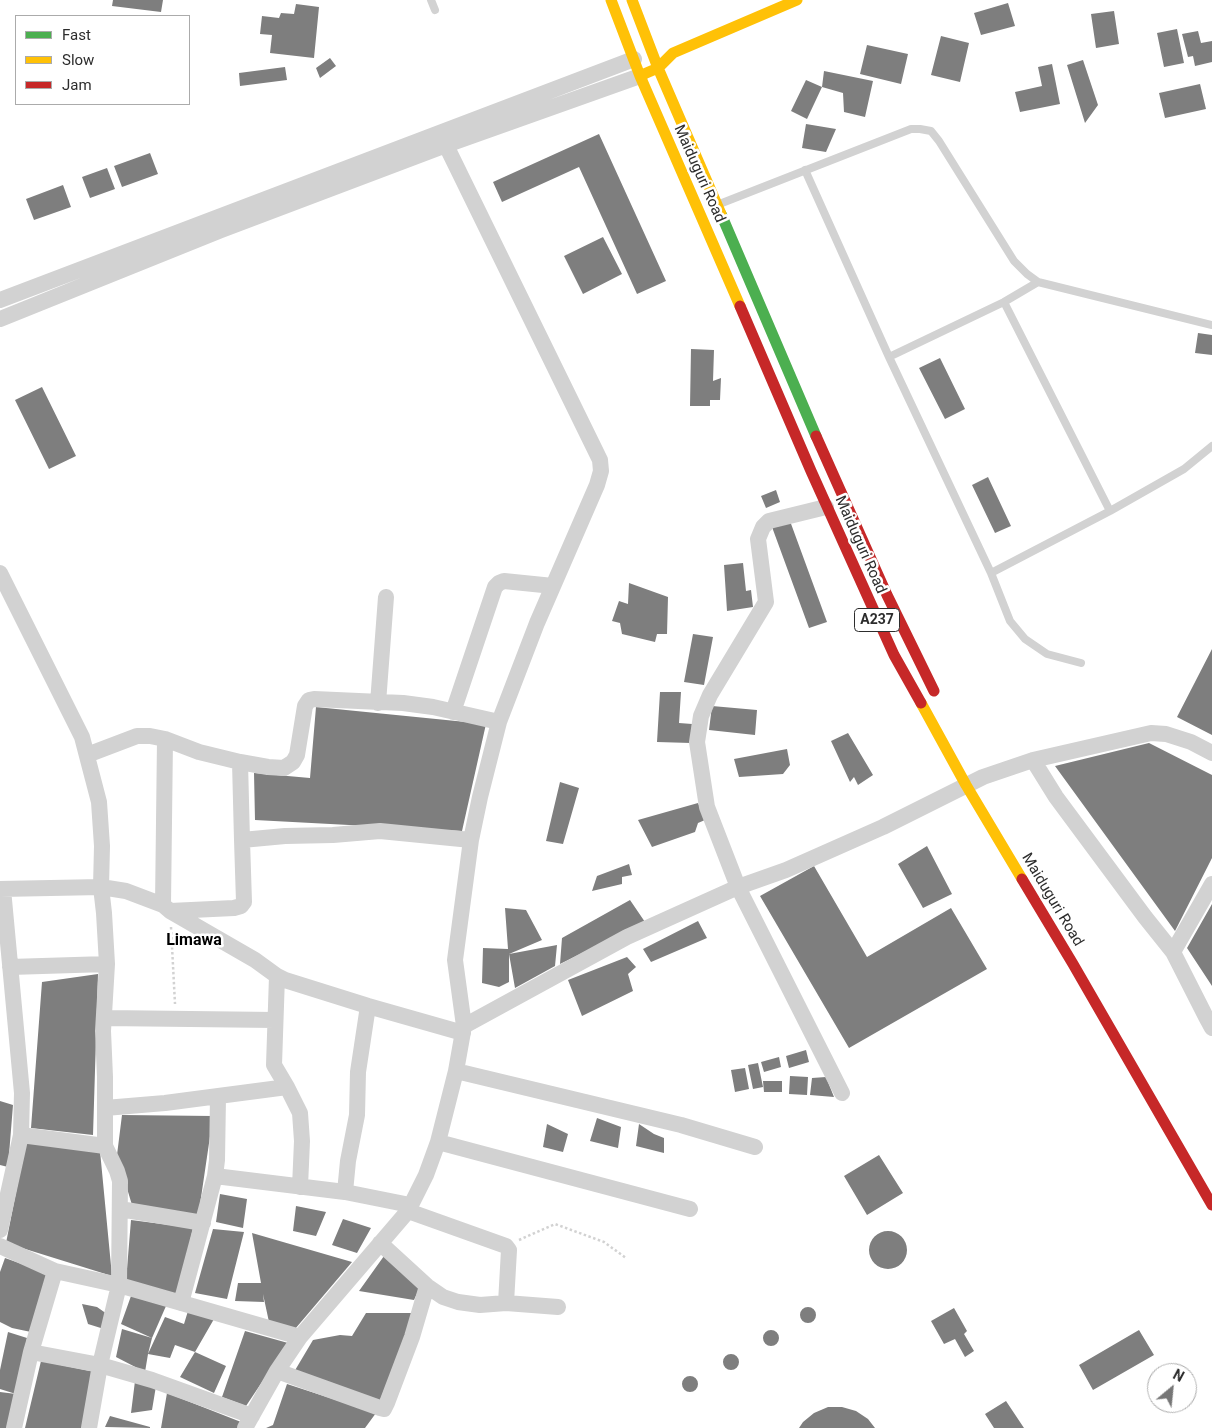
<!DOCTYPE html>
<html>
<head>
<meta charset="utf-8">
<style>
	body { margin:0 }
	#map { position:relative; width:1212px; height:1428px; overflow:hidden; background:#fff; font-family:Roboto,sans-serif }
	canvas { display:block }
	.legend { position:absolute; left:15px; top:15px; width:175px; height:90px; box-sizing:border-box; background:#fff; border:1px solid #ababab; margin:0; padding:6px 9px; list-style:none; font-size:15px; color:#2d2d2d }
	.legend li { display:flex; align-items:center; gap:10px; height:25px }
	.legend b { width:25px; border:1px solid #ababab }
	.north { position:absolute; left:1147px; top:1363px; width:50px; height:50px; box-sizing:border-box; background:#fff; border:1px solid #ababab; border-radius:50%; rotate:28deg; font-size:14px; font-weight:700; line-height:20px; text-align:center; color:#2d2d2d }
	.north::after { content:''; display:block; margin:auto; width:18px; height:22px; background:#767676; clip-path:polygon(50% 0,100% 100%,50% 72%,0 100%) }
</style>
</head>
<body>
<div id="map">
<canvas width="1212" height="1428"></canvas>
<ul class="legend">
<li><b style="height:6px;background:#4caf50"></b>Fast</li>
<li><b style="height:6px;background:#ffc107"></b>Slow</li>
<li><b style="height:6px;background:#c62828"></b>Jam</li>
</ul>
<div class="north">N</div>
</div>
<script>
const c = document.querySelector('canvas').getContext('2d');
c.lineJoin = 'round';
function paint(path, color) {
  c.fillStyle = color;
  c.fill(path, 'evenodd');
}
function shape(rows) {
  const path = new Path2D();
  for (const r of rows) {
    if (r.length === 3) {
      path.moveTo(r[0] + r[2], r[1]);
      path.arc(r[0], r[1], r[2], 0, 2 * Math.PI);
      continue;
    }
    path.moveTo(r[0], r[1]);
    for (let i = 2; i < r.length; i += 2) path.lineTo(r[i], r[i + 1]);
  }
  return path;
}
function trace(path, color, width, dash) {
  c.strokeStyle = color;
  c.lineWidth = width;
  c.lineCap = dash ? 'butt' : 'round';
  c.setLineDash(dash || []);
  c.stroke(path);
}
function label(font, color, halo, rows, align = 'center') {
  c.font = font + ' Roboto,sans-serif';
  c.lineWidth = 5;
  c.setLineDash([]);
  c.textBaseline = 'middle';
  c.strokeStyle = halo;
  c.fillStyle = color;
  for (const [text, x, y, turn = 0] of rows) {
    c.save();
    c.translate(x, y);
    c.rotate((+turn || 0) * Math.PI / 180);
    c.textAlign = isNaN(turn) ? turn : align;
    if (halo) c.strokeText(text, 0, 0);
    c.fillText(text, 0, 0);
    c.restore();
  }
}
paint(shape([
	[113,0,163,0,161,12,112,6],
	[1008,3,1015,26,981,35,974,13],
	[296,4,319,7,314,58,270,53,272,35,260,34,262,16,279,18,281,13,294,14],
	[1114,11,1119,44,1096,48,1091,14],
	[1177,29,1184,63,1164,67,1157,33],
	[1198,31,1201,43,1212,41,1212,62,1195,66,1193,56,1188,57,1182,34],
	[941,36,969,43,960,82,931,75],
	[867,45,908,54,901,84,860,74],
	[330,58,336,66,320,78,316,68],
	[1083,60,1098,105,1085,123,1067,65],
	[1052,64,1060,104,1020,112,1015,92,1042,86,1038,67],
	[285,67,287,80,240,86,239,73],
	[824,71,873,81,865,117,844,112,843,93,822,87,807,119,791,111,806,80,822,87],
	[1200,84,1206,109,1165,118,1159,93],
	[806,124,836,129,826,152,802,148],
	[599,134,666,281,637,294,579,167,502,202,493,182],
	[150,153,158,174,122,187,114,166],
	[107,168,115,189,90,198,82,177],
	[63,185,71,207,34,220,26,199],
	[603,237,622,274,583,294,564,256],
	[1198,333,1212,335,1212,355,1195,353],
	[691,349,714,350,713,381,721,378,720,400,710,400,710,406,690,406],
	[940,358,965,409,945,419,919,368],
	[42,387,76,456,49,469,15,400],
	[988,477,1011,526,995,533,972,485],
	[776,490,780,502,766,508,761,496],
	[790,521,827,622,809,628,772,527],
	[743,563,746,591,751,590,753,607,727,611,724,565],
	[629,583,668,597,667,634,657,634,655,642,622,634,620,623,612,621,619,601,628,604],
	[693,634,713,637,704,685,684,682],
	[1212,649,1212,735,1177,717],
	[660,692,681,692,679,723,692,724,691,743,657,742],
	[712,706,757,710,755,735,709,730],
	[316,707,486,724,462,831,255,820,254,773,310,778],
	[848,733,873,775,858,785,854,777,850,782,831,741],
	[1149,743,1212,775,1212,858,1175,931,1055,766],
	[787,749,790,765,783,774,739,777,734,759],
	[560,782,579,788,563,844,546,841],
	[698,803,705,820,698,823,695,832,652,847,638,820],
	[927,846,952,894,923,908,898,864],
	[629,864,632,875,622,877,622,884,592,891,597,876],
	[814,866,867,957,951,908,987,969,849,1048,760,896],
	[630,900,645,922,560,964,562,938],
	[1212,904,1212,986,1187,948],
	[505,908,526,910,542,940,509,954,557,945,555,966,515,988,509,954,509,982,499,987,482,983,483,948,508,949],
	[698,921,707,938,651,962,643,949],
	[627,957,636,967,628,974,633,991,582,1016,568,980],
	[98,974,93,1135,31,1128,42,982],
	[806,1050,809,1062,789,1068,786,1056],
	[779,1057,781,1067,764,1072,761,1062],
	[758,1063,763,1087,753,1089,748,1065],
	[745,1068,749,1089,735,1092,731,1070],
	[790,1076,808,1077,807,1095,789,1094],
	[826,1077,834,1097,810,1095,812,1078],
	[763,1081,782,1081,782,1092,764,1092],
	[0,1101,13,1105,8,1167,0,1165],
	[122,1115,213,1116,198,1218,132,1205,117,1155],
	[597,1118,621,1127,618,1148,590,1141],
	[547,1124,568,1134,563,1152,543,1147],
	[639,1124,654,1134,664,1138,664,1153,636,1146],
	[26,1142,100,1151,112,1276,6,1243],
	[879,1155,903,1193,867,1215,844,1176],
	[220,1194,247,1199,243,1228,216,1222],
	[296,1206,326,1212,316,1236,293,1231],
	[343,1219,371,1228,357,1253,332,1245],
	[131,1220,193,1228,178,1295,126,1281],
	[213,1229,244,1232,227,1299,195,1293],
	[888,1250,19],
	[252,1233,352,1262,295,1329,269,1322,263,1294,264,1302,235,1301,238,1283,261,1283],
	[384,1256,420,1287,414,1300,359,1291],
	[5,1258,47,1273,31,1332,12,1328,0,1322,0,1272],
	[131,1296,166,1306,152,1338,121,1324],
	[82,1304,97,1307,107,1314,104,1329,88,1324],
	[808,1315,8],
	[954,1308,967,1331,964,1334,974,1351,965,1357,955,1339,944,1344,931,1321],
	[188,1311,214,1319,195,1352,226,1366,214,1393,180,1377,195,1352,175,1345,170,1358,148,1354,145,1372,116,1357,122,1329,152,1338,148,1354,165,1317,184,1324],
	[366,1313,414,1313,379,1403,294,1372,313,1340,340,1335,352,1336],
	[771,1338,8],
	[1139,1330,1154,1355,1093,1390,1079,1365],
	[245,1331,288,1343,246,1406,222,1397],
	[8,1332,27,1338,16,1394,0,1389,0,1370],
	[731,1362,8],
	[41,1361,95,1372,83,1428,25,1428],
	[690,1384,8],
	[135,1381,156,1386,152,1410,131,1413],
	[287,1384,376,1413,365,1428,266,1428,273,1425],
	[0,1392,16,1394,8,1428,0,1428],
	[167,1393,241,1422,238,1428,161,1428],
	[1006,1401,1024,1428,994,1428,985,1414],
	[828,1407,842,1407,856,1411,868,1419,875,1428,799,1428,803,1422,814,1413],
	[110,1416,150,1427,150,1428,105,1427]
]), '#7e7e7e');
trace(shape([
	[171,927,175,1004],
	[519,1240,555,1224,604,1242,626,1258]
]), '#d2d2d2', 2.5, [2.5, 2.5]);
trace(shape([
	[431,0,435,10],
	[805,170,889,357,991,573,1010,621,1025,639,1047,654,1081,663],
	[722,203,911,129,920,129,931,131,939,141,1014,261,1027,274,1038,282,1212,325],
	[1004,302,1110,511],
	[889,357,1004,302,1038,282],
	[991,573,1110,511,1184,469,1212,446]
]), '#d2d2d2', 8);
trace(shape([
	[0,300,634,59],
	[0,319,221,230,446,145,640,76],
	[826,507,769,521,763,527,758,539,766,602,710,695,701,716,697,742,707,807,738,887,842,1093],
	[0,573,82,737,99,802,102,846,101,887,104,913,107,964,103,1031,105,1077,105,1146,21,1135],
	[378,703,386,597],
	[453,712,495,587,499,583,504,581,553,586],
	[87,755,137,736,150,736,165,739,199,752,240,762,268,767,284,768,293,762,297,755,305,706,309,700,314,699,403,703,433,707,499,722],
	[1033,760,1056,797,1145,917,1173,952,1206,1017,1212,1028],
	[240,762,242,840,285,836,333,835,380,831,471,840],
	[0,889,101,887,126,891,163,905,170,911,255,960,277,976,285,980,368,1006,463,1033],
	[163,905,165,739],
	[170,911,234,908,241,906,244,902,242,840],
	[1173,952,1212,884],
	[10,967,107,964],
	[277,976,274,1065,287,1087,300,1113,302,1141,300,1187],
	[105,1018,275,1020],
	[464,1026,627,937,738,887,786,870,883,827,983,777,1033,760,1151,733,1166,734,1191,742,1212,753],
	[456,1071,681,1125,755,1147],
	[105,1108,165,1103,287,1087],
	[438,1142,690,1209],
	[215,1176,345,1192,410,1205],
	[345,1192,348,1161,357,1115,358,1072,368,1006],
	[120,1209,203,1223],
	[408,1211,506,1246,509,1250,506,1303],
	[0,1230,21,1135,22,1093,3,889],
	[380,1243,427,1286,443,1297,458,1302,480,1305,506,1303,558,1307],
	[0,1246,55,1271,119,1285,300,1337],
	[55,1271,31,1352,100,1365,152,1380,252,1416],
	[181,1303,215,1176,217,1160,218,1097],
	[277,1371,380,1408,384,1409,387,1403,412,1337,427,1286],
	[14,1428,31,1352],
	[89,1428,100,1365,119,1285,120,1181,117,1171,105,1146],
	[245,1428,277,1371,300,1337,408,1211,426,1175,438,1142,456,1071,464,1026,455,960,471,840,480,797,499,722,537,623,597,485,601,471,600,460,440,133]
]), '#d2d2d2', 16);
trace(shape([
	[721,214,816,436]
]), '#4caf50', 11);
trace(shape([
	[611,0,640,76,740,306],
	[632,0,658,68,721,214],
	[644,74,658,68,673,53,797,0],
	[921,703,966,785,1022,879]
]), '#ffc107', 11);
trace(shape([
	[740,306,811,471,894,655,921,703],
	[816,436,887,595,934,691],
	[1022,879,1073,964,1212,1205]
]), '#c62828', 11);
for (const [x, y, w] of [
	[877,620,45]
]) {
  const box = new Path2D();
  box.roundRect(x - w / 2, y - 11.5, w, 23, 4);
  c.fillStyle = '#fff';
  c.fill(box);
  trace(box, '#2d2d2d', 1);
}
label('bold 14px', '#2d2d2d', null, [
	["A237",877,620]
]);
label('15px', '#2d2d2d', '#fff', [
	["Maiduguri Road",699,174,66],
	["Maiduguri Road",860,545,66],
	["Maiduguri Road",1052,900,59]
]);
label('bold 16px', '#000', '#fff', [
	["Limawa",194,941]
]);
</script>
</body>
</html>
